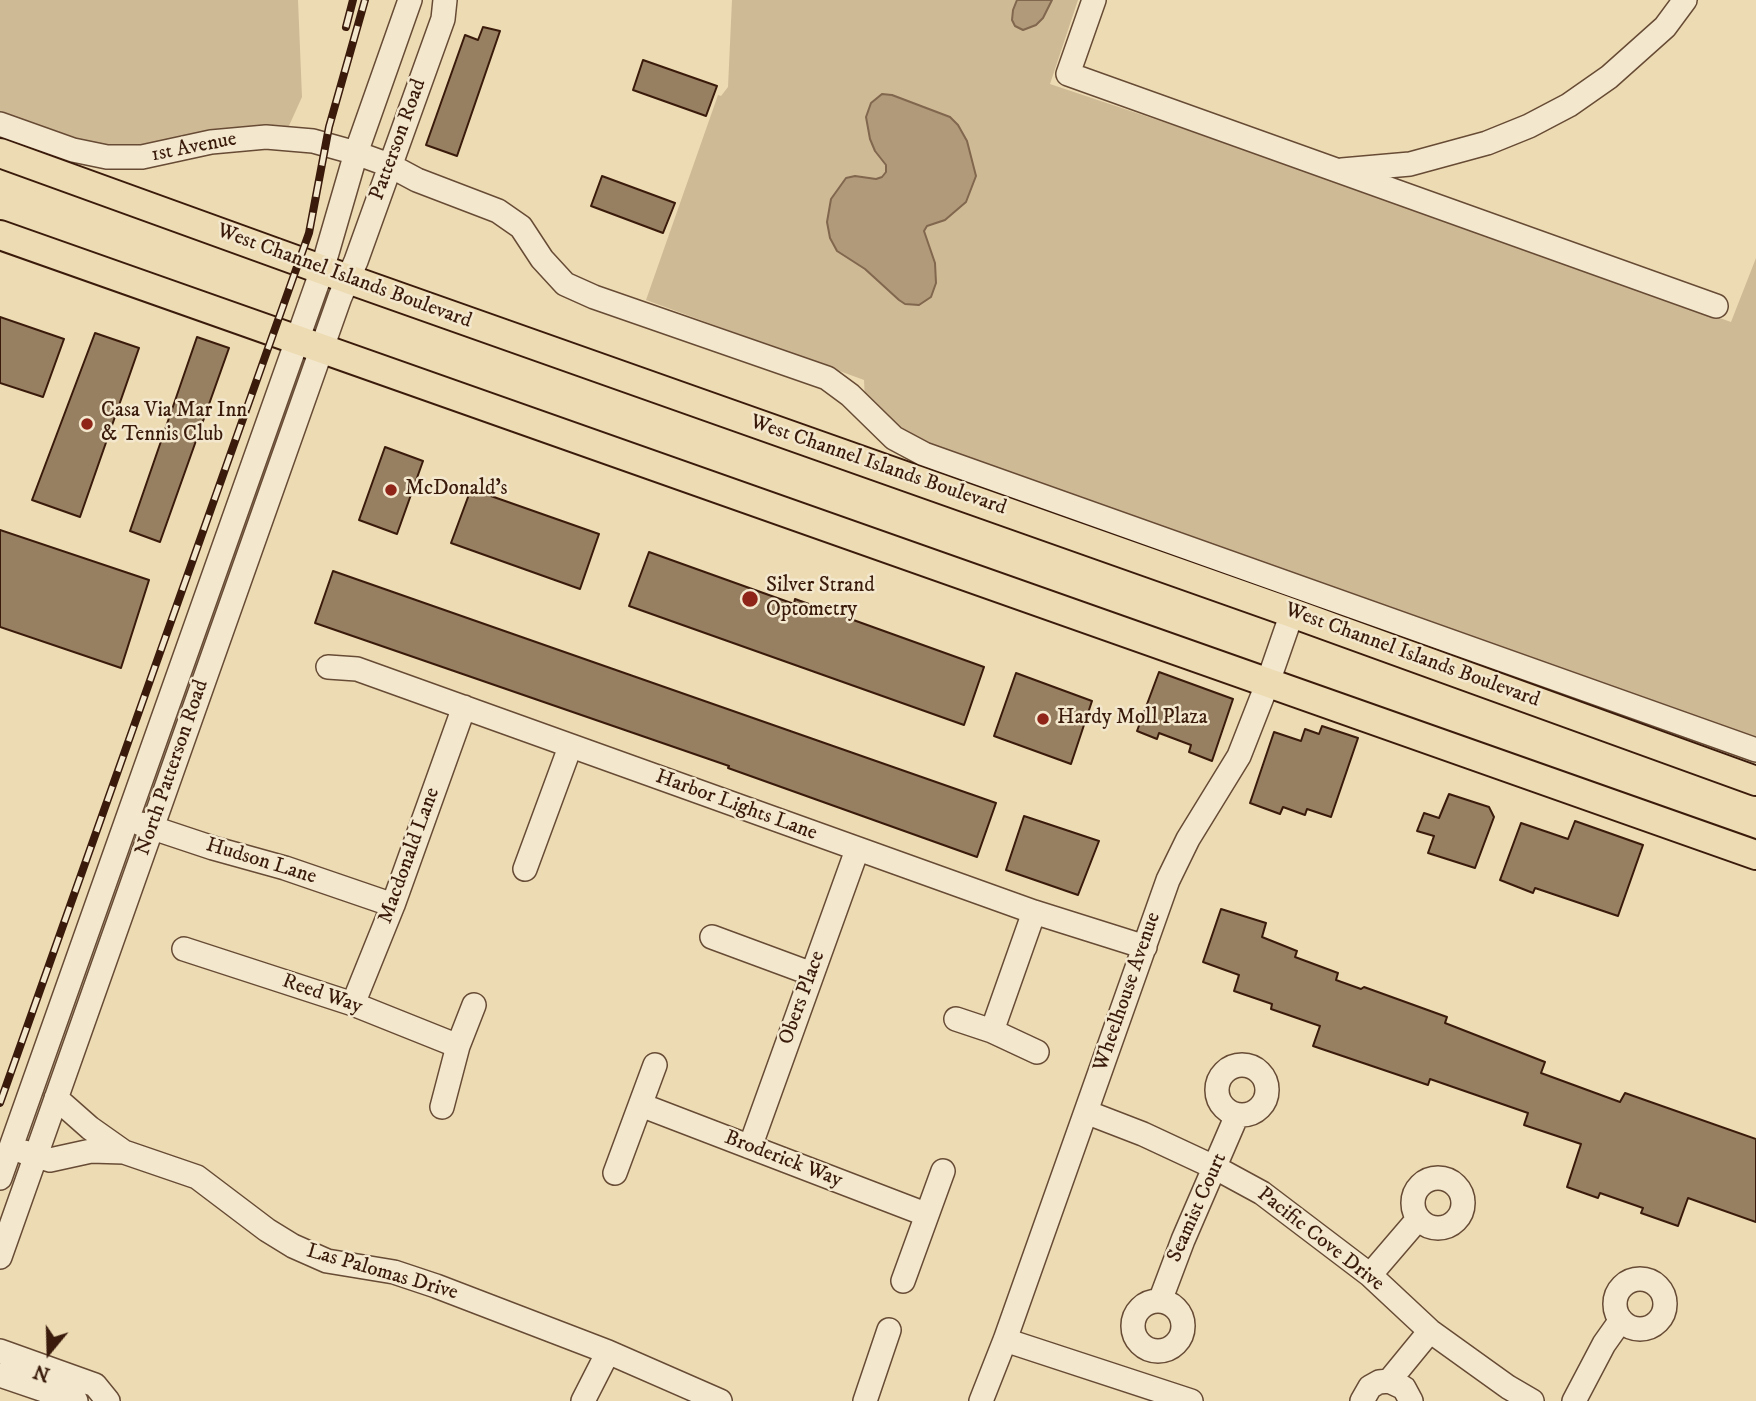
<!DOCTYPE html>
<html>
<head>
<meta charset="utf-8">
<style>
	body { margin:0 }
	#map { position:relative; width:1756px; height:1401px; overflow:hidden; background:#eddbb3; font-family:"IM FELL DW Pica",serif }
	canvas { display:block }
	.north { position:absolute; left:14px; top:1317px; width:70px; height:70px; -webkit-text-stroke:5px #f3e8ce; paint-order:stroke; rotate:199deg; font-size:19px; font-weight:700; line-height:28px; text-align:center; color:#3a1b0b }
	.north::after { content:''; display:block; margin:auto; width:24px; height:32px; background:#3a1b0b; clip-path:polygon(50% 0,100% 100%,50% 72%,0 100%) }
</style>
</head>
<body>
<div id="map">
<canvas width="1756" height="1401"></canvas>
<div class="north">N</div>
</div>
<script>
const c = document.querySelector('canvas').getContext('2d');
c.lineJoin = 'round';
function paint(path, color) {
  c.fillStyle = color;
  c.fill(path, 'evenodd');
}
function shape(rows) {
  const path = new Path2D();
  for (const r of rows) {
    if (r.length === 3) {
      path.moveTo(r[0] + r[2], r[1]);
      path.arc(r[0], r[1], r[2], 0, 2 * Math.PI);
      continue;
    }
    path.moveTo(r[0], r[1]);
    for (let i = 2; i < r.length; i += 2) path.lineTo(r[i], r[i + 1]);
  }
  return path;
}
function trace(path, color, width, dash) {
  c.strokeStyle = color;
  c.lineWidth = width;
  c.lineCap = dash ? 'butt' : 'round';
  c.setLineDash(dash || []);
  c.stroke(path);
}
function label(font, color, halo, rows, align = 'center') {
  c.font = font + ' "IM FELL DW Pica",serif';
  c.lineWidth = 5;
  c.setLineDash([]);
  c.textBaseline = 'middle';
  c.strokeStyle = halo;
  c.fillStyle = color;
  for (const [text, x, y, turn = 0] of rows) {
    c.save();
    c.translate(x, y);
    c.rotate((+turn || 0) * Math.PI / 180);
    c.textAlign = isNaN(turn) ? turn : align;
    if (halo) c.strokeText(text, 0, 0);
    c.fillText(text, 0, 0);
    c.restore();
  }
}
paint(shape([
	[0,0,298,0,302,97,288,128,120,151,66,139,0,115],
	[732,0,1078,0,1050,84,1280,161,1731,322,1756,258,1756,742,926,448,865,402,864,380,646,300,718,95,721,96,728,87]
]), '#cfba96');
const water = shape([
	[1017,0,1052,0,1043,18,1036,25,1023,30,1015,26,1012,20,1013,10,1017,0],
	[882,94,892,95,950,117,958,125,967,141,976,176,966,202,945,220,927,226,924,231,935,263,936,283,931,297,919,305,905,304,899,300,865,269,837,251,830,238,827,222,831,199,846,178,855,176,876,179,882,177,886,172,886,165,875,151,870,139,866,117,871,103,882,94]
]);
paint(water, '#b09a7a');
trace(water, '#81674e', 2);
const building = shape([
	[483,27,500,31,457,156,426,145,465,35,478,40,483,27],
	[643,60,717,86,706,116,633,90,643,60],
	[602,176,675,203,663,233,591,206,602,176],
	[0,317,64,339,43,397,0,383,0,317],
	[95,333,139,348,80,517,32,500,95,333],
	[197,337,229,348,160,542,130,531,197,337],
	[385,447,423,461,397,534,359,520,385,447],
	[471,489,599,534,580,589,451,543,471,489],
	[0,530,149,580,121,668,0,627,0,530],
	[649,552,794,604,795,599,984,667,964,725,629,606,649,552],
	[333,571,996,803,977,857,728,768,729,766,315,623,333,571],
	[1159,672,1233,699,1212,761,1189,752,1191,745,1159,733,1157,739,1137,731,1159,672],
	[1016,673,1092,701,1071,764,994,736,1016,673],
	[1322,726,1358,738,1331,817,1307,809,1305,815,1283,807,1280,814,1250,803,1274,732,1301,741,1305,729,1319,734,1322,726],
	[1449,794,1489,807,1494,817,1475,868,1428,853,1434,836,1417,831,1424,813,1439,818,1449,794],
	[1024,816,1099,841,1078,895,1006,870,1024,816],
	[1575,821,1643,845,1618,916,1535,888,1533,893,1500,880,1521,823,1568,839,1575,821],
	[1221,909,1266,923,1262,937,1297,951,1295,957,1338,973,1336,980,1361,989,1364,987,1447,1017,1445,1023,1545,1062,1541,1073,1620,1102,1625,1093,1756,1139,1756,1222,1688,1198,1678,1226,1641,1213,1643,1208,1600,1193,1598,1198,1567,1187,1581,1144,1524,1125,1528,1113,1430,1079,1428,1085,1313,1046,1320,1026,1271,1009,1272,1004,1234,991,1239,975,1203,962,1221,909]
]);
paint(building, '#977f62');
trace(building, '#3a1b0b', 2);
const minor = shape([
	[1094,0,1068,74,1716,306],
	[0,124,73,150,107,157,142,157,211,142,266,137,313,141,356,153,389,165,417,180,498,211,521,227,542,259,565,284,594,297,827,378,850,395,894,438,924,454,1756,750],
	[1342,170,1410,164,1487,143,1529,126,1569,105,1609,77,1665,27,1685,0],
	[328,667,357,669,1034,912,1145,947],
	[141,824,213,848,285,868,393,905],
	[525,869,570,747],
	[712,937,812,974],
	[184,949,353,1004,458,1046],
	[353,1004,393,905,464,707],
	[956,1019,992,1031,1037,1052],
	[992,1031,1034,912],
	[1242,1090,25],
	[56,1098,90,1128,124,1152],
	[641,1105,925,1214],
	[442,1107,458,1046,474,1005],
	[1086,1112,1143,1134,1216,1168,1262,1193,1370,1275,1430,1331,1508,1387,1532,1401],
	[750,1147,857,850],
	[24,1152,50,1160,91,1151,124,1152,197,1177,267,1230,293,1246,327,1261,394,1272,436,1286,608,1352,720,1401],
	[615,1173,655,1065],
	[0,1178,322,270,356,153,410,0],
	[1438,1203,25],
	[0,1257,340,297,356,261,443,19,445,0],
	[1370,1275,1418,1219],
	[1640,1304,25],
	[903,1281,943,1171],
	[1160,1301,1183,1240,1237,1115],
	[1158,1326,25],
	[1005,1340,1191,1401],
	[0,1351,95,1385,108,1401],
	[0,1375,76,1401],
	[1389,1381,1430,1331],
	[583,1401,608,1352],
	[865,1401,889,1330],
	[981,1401,1005,1340,1168,880,1188,839,1239,756,1268,682,1292,613],
	[1362,1401,1370,1387,1379,1382,1389,1381,1404,1388,1411,1401],
	[1574,1401,1604,1344,1621,1320]
]);
const major = shape([
	[0,153,348,279,1292,613,1756,781],
	[0,235,1756,855]
]);
trace(minor, '#674b35', 26);
trace(major, '#3a1b0b', 32);
trace(minor, '#f3e8ce', 23);
trace(major, '#eddbb3', 28);
const rail = shape([
	[346,27,353,0],
	[0,1103,309,233,329,127,365,0]
]);
trace(rail, '#3a1b0b', 8);
trace(rail, '#f3e8ce', 5, [16]);
for (const [x, y, r, color] of [
	[87,424,7,"#8f2418"],
	[391,490,7,"#8f2418"],
	[750,599,9,"#8f2418"],
	[1043,719,7,"#8f2418"]
]) {
  const dot = new Path2D();
  dot.arc(x, y, r, 0, 2 * Math.PI);
  c.fillStyle = color;
  c.fill(dot);
  trace(dot, '#f3e8ce', 2.5);
}
label('21px', '#3a1b0b', '#f3e8ce', [
	["Patterson Road",399,140,-70],
	["1st Avenue",194,148,-11],
	["West Channel Islands Boulevard",344,277,20],
	["West Channel Islands Boulevard",878,466,19],
	["West Channel Islands Boulevard",1412,656,20],
	["North Patterson Road",173,768,-71],
	["Harbor Lights Lane",736,806,20],
	["Macdonald Lane",410,856,-70],
	["Hudson Lane",261,862,17],
	["Wheelhouse Avenue",1128,992,-71],
	["Reed Way",322,995,19],
	["Obers Place",803,998,-70],
	["Broderick Way",783,1160,21],
	["Seamist Court",1198,1208,-66],
	["Pacific Cove Drive",1320,1240,38],
	["Las Palomas Drive",382,1273,16]
]);
label('21px', '#3a1b0b', '#f3e8ce', [
	["Casa Via Mar Inn",101,412],
	["& Tennis Club",101,436],
	["McDonald's",405,490],
	["Silver Strand",766,587],
	["Optometry",766,611],
	["Hardy Moll Plaza",1057,719]
], 'left');
</script>
</body>
</html>
